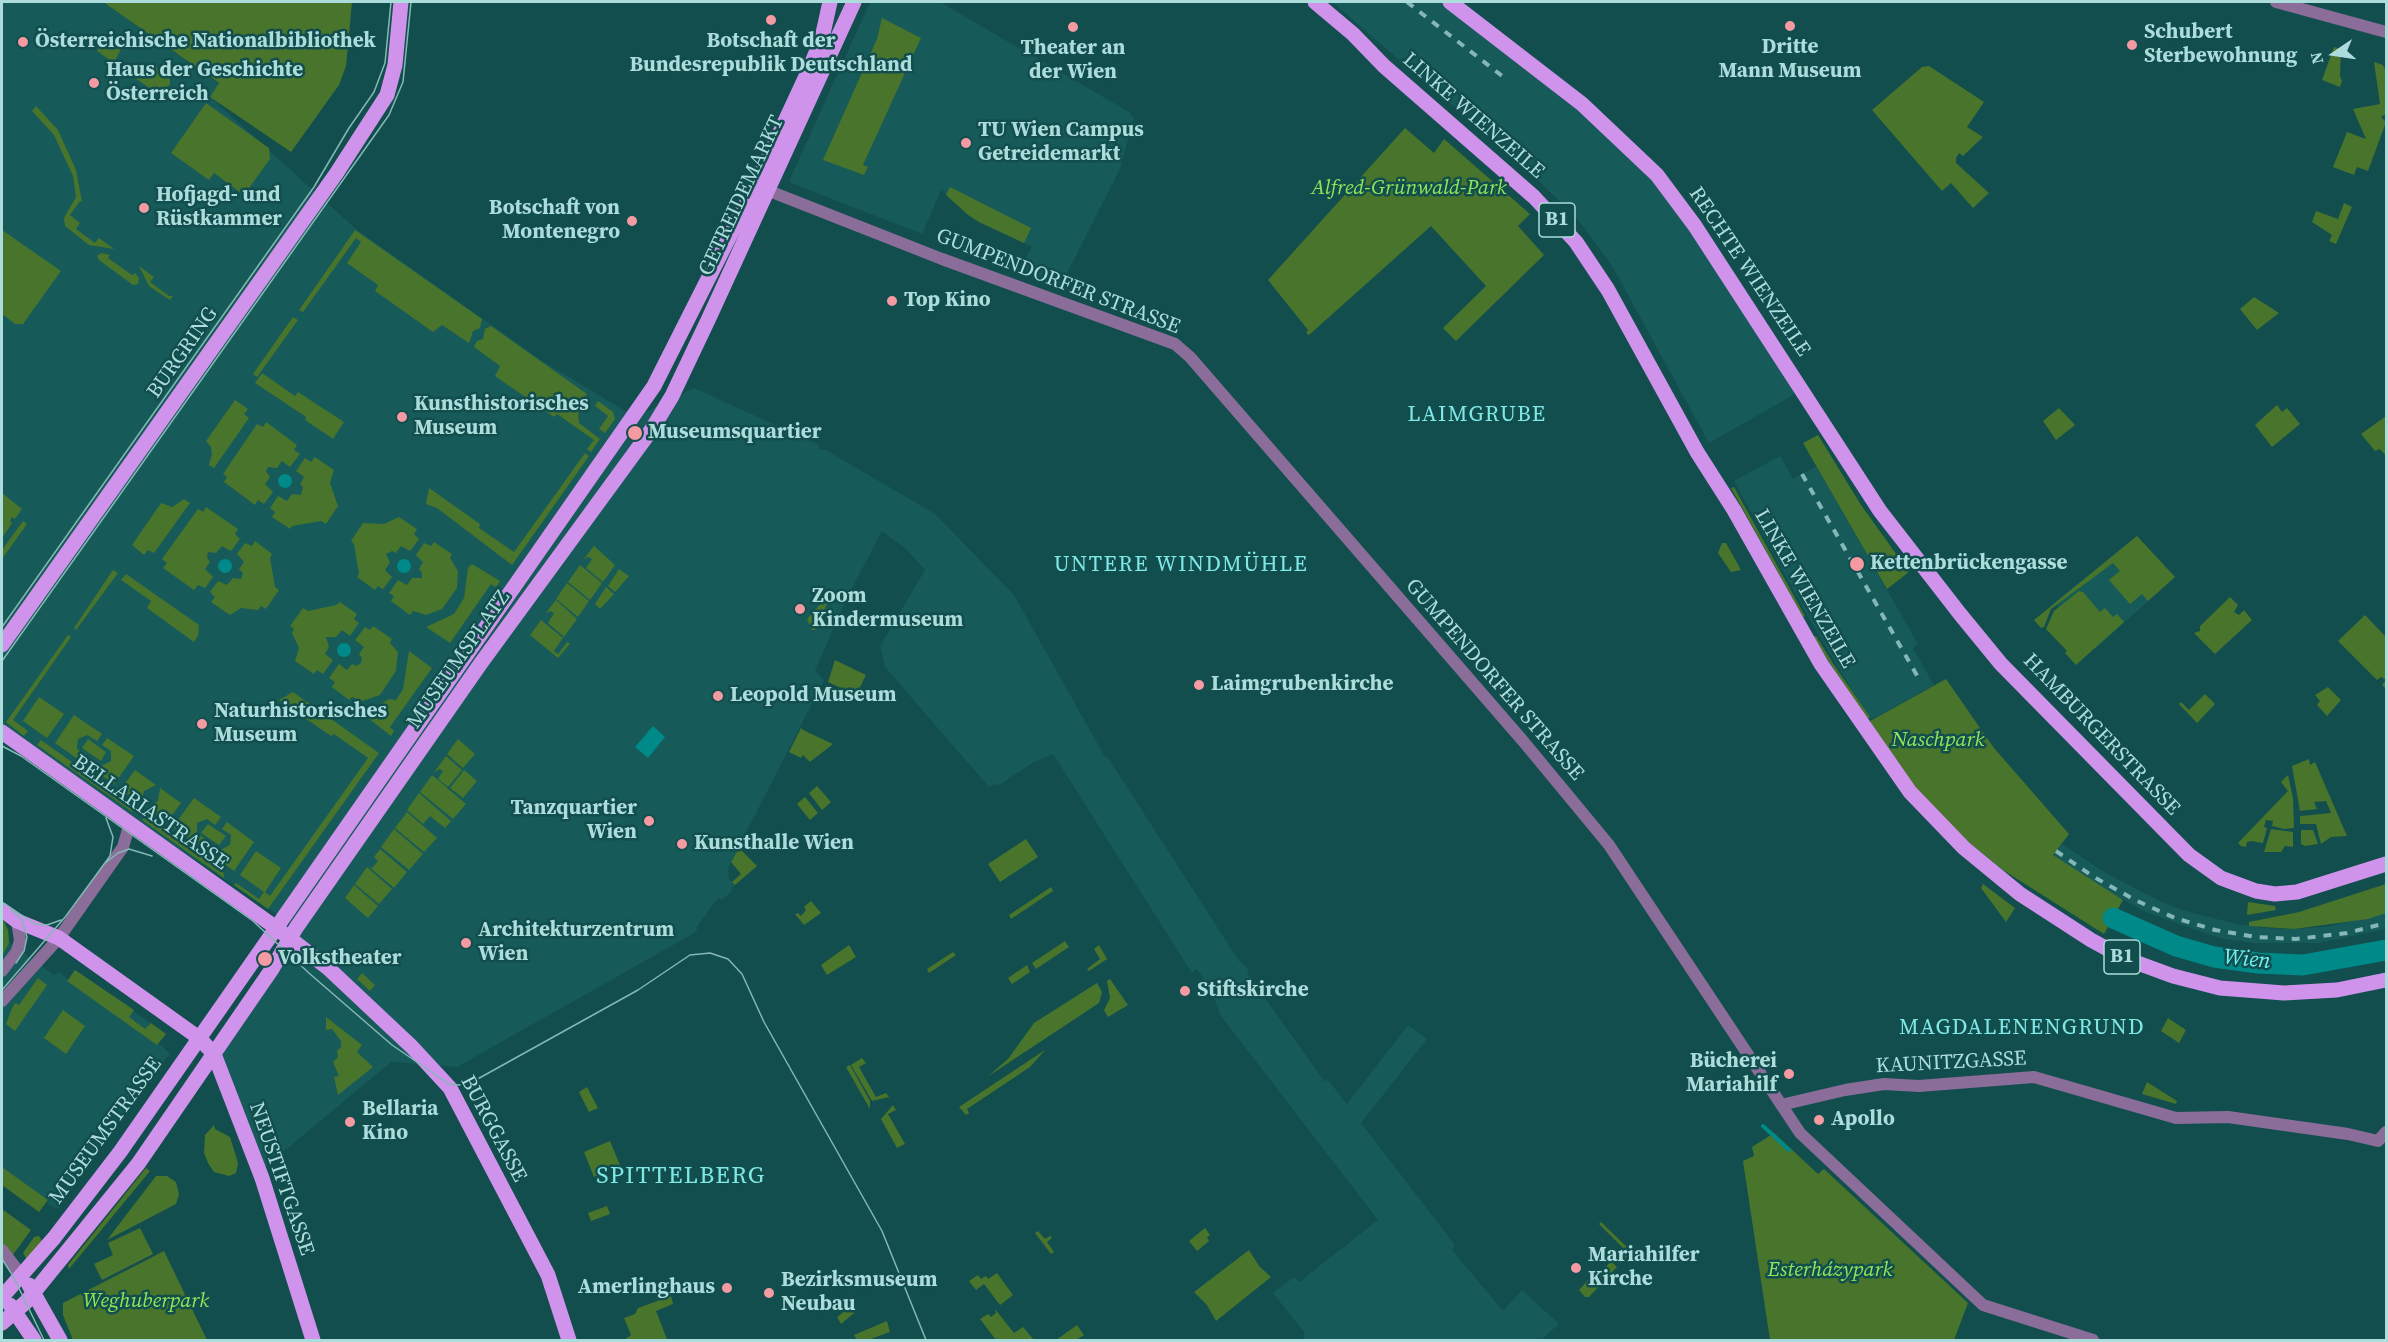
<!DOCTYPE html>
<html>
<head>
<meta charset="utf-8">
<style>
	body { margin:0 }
	#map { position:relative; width:2388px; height:1342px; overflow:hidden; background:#124e4e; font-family:"Source Serif 4",serif }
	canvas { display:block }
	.frame { position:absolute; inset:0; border:3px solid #acdcdb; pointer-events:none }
	.north { position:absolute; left:2304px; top:24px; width:60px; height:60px; -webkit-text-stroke:4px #124e4e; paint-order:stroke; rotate:257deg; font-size:16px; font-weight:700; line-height:24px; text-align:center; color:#acdcdb }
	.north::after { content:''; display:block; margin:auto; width:21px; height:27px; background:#acdcdb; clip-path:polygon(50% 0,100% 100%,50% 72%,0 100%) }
</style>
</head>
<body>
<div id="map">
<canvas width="2388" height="1342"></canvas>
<div class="frame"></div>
<div class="north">N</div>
</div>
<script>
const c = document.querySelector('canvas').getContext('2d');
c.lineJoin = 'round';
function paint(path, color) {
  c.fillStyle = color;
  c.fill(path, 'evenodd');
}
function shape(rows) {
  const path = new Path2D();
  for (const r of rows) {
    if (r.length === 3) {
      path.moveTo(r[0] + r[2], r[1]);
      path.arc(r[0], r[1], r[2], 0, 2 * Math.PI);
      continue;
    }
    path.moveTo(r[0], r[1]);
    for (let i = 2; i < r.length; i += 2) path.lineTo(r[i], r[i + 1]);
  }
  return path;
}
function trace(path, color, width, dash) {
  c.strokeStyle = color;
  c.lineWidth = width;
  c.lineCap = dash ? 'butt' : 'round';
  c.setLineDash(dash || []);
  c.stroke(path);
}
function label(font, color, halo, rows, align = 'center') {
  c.font = font + ' "Source Serif 4",serif';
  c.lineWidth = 5;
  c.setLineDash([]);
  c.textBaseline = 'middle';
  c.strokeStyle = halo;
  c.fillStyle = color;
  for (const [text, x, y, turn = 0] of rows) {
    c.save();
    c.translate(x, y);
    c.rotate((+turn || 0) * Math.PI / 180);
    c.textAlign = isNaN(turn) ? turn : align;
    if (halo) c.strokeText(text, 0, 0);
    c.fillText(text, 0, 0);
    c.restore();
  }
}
paint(shape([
	[2,2,103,2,219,84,210,97,356,229,541,360,635,417,694,388,817,444,821,450,826,450,935,514,1014,595,1105,757,1107,756,1239,961,1249,969,1247,973,1325,1082,1327,1079,1347,1104,1408,1025,1427,1039,1361,1123,1455,1245,1452,1250,1503,1311,1522,1290,1559,1324,1541,1340,1304,1340,1304,1332,1273,1293,1294,1277,1299,1282,1378,1220,1221,1016,1210,988,1197,969,1192,973,1053,754,1034,762,998,786,996,783,989,787,885,667,880,646,925,570,906,549,882,531,850,592,815,670,824,680,728,868,729,879,735,885,731,888,733,890,722,900,718,898,696,928,698,931,457,1067,391,1062,265,1167,214,1041,293,925,2,731],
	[870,2,940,2,1129,112,1134,118,1120,169,1061,285,1019,271,1032,247,979,222,941,190,922,234,791,183,790,179],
	[1332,2,1444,2,1584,107,1649,174,1801,387,1790,397,1709,443,1611,264,1576,217,1528,171],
	[1780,456,1793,479,1816,466,1918,644,1913,648,1934,685,1870,720,1807,615,1734,481],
	[2137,536,2175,577,2095,649,2054,603],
	[2062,844,2104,872,2156,899,2179,909,2232,923,2263,928,2294,929,2331,926,2386,913,2386,929,2319,943,2254,943,2219,938,2146,912,2095,884,2053,855],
	[2,917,8,930,10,943,54,975,59,972,67,978,68,981,75,970,166,1034,157,1045,160,1044,170,1054,161,1065,159,1064,58,1209,47,1204,49,1201,2,1167]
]), '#165a59');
paint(shape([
	[103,2,352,2,346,66,339,85,291,152,210,97,219,83],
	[882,18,921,38,863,165,868,167,864,175,823,160,877,39],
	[109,33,123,45,114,63,97,51],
	[2334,47,2341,49,2340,76,2342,81,2340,87,2322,80],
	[2374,62,2383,65,2386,72,2386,114,2381,117,2386,122,2368,171,2357,167,2354,175,2333,167,2347,132,2366,139,2353,109,2380,104],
	[152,64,170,78,170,84,161,96,135,78,144,65],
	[1929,66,1984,102,1967,127,1983,137,1963,156,1959,153,1956,158,1956,163,1989,193,1973,208,1951,183,1942,191,1872,110,1922,67],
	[206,103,269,148,270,159,244,195,214,173,209,180,171,153],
	[36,106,58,130,76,170,82,202,80,201,70,215,80,223,76,229,95,243,99,238,114,249,89,245,65,226,64,218,76,197,73,176,54,135,32,111],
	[1405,128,1434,153,1444,139,1522,207,1530,214,1518,226,1544,255,1456,341,1443,328,1486,286,1431,226,1309,335,1306,333,1308,330,1268,280],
	[950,187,1031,228,1024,243,979,222,968,215,946,195],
	[2344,203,2352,207,2336,244,2329,241,2332,235,2312,222,2316,211,2338,219],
	[2,230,61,271,23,324,15,324,2,314],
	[355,230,482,319,480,328,473,331,469,343,442,325,433,332,375,291,378,285,347,263,361,242,356,238,303,312,299,310],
	[101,253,110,255,108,258,132,275,135,273,139,278,138,284,133,285,99,260,97,256],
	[139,266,154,277,150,282,169,296,173,296,170,300,149,286],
	[2254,297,2279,313,2257,330,2240,309],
	[293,317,298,320,257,377,253,374],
	[491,326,587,394,578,409,579,423,600,439,591,452,587,449,594,440,557,414,554,417,495,376,500,366,474,347,477,341,483,339,485,329],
	[262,373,295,396,298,392,344,422,333,439,305,420,306,417,255,383],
	[235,400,248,409,244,414,249,418,214,468,209,465,212,454,211,447,206,441],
	[598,401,613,412,615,419,605,433,599,429,608,416,595,406],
	[2277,405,2282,412,2287,408,2300,424,2272,447,2255,425],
	[2059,408,2075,425,2056,440,2043,421],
	[2386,416,2386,456,2380,449,2375,451,2361,434],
	[266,422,297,445,294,450,300,454,290,467,282,461,277,468,268,467,266,471,270,477,265,484,273,492,264,504,258,500,255,505,224,482,227,477,223,474,257,424,263,427],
	[1818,435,1861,505,1909,572,1887,589,1803,443],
	[585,453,589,456,512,565,437,508,426,504,429,488,480,524,479,528,514,552],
	[315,457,334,470,330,483,338,506,326,524,321,521,292,526,290,529,272,517,275,512,270,508,278,496,287,501,292,494,301,495,303,487,300,484,304,477,296,471,305,458,311,462],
	[1734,487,1805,616,1803,617,1731,488],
	[2,493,22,509,15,519,12,517,10,521,12,523,2,538],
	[184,499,190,503,154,553,148,550,144,555,132,545,161,503,172,507],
	[206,507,238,529,235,534,240,539,231,551,222,546,216,553,208,552,207,558,210,562,205,569,213,577,205,588,198,585,194,590,163,568,167,563,162,559,198,509,203,512],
	[399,517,417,529,414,534,419,539,410,551,401,546,396,553,392,551,386,554,390,562,385,570,392,577,383,589,378,586,375,590,357,577,359,574,354,544,351,541,363,523,384,524],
	[23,521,27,524,2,559,2,550],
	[2137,536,2175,577,2148,601,2142,594,2130,604,2109,580,2120,571,2113,563,2051,609,2044,627,2041,628,2034,620],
	[255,541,272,554,270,558,275,587,279,590,266,609,261,606,258,610,241,608,230,615,211,602,215,597,210,592,218,581,227,585,233,578,241,579,243,573,239,569,244,562,237,554,245,543,252,546],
	[434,542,452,554,450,558,458,571,457,588,442,609,426,615,413,611,410,615,391,601,394,596,389,593,398,580,407,585,412,578,422,578,422,573,419,569,423,562,416,555,424,543,431,546],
	[1722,543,1726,543,1741,570,1731,572,1718,553],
	[594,546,615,565,603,582,586,568,592,559,588,557,583,560],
	[472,564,500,581,496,587,491,584,450,643,426,627,454,614,464,598,468,568],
	[580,565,602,583,590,600,568,582],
	[619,569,629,576,615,592,608,586],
	[113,570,118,573,76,630,74,628],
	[126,574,199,625,198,636,194,642,147,608,151,601,121,580],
	[567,583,589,601,578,617,556,599],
	[606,587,614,594,600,609,595,604],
	[834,589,815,630,812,630,807,619],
	[2079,591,2083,592,2100,612,2105,608,2113,617,2117,614,2124,622,2076,665,2065,653,2067,651,2046,629,2054,611],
	[2230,597,2238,605,2234,612,2239,615,2244,610,2252,620,2215,654,2194,633,2200,631,2200,626],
	[556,600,577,619,564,637,548,623,554,613,550,611,545,614],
	[340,602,357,614,354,619,359,623,350,636,342,630,336,637,326,637,329,647,325,654,333,660,323,674,317,670,314,674,295,661,299,648,292,633,294,629,290,626,303,608,308,611,336,605],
	[2365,615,2386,637,2386,689,2382,685,2386,680,2381,677,2377,680,2338,641],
	[541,620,563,638,554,651,558,654,567,642,570,644,558,658,530,635],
	[373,626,392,639,390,643,398,652,396,671,380,695,362,701,352,697,349,700,332,687,335,682,329,678,339,664,347,670,352,664,357,666,361,663,362,658,359,654,364,647,355,640,365,627,370,630],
	[68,635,71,637,13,720,28,731,24,736,6,722],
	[1816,636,1834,665,1870,717,1867,719,1846,688,1813,637],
	[409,651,432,668,390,727,394,731,391,736,363,714,389,699,396,700,403,689],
	[835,660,866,675,856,695,828,682],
	[1946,679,1994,748,2069,834,2053,855,2123,900,2104,934,2003,870,1961,836,1921,795,1877,735,1870,721],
	[2328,687,2341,700,2327,716,2317,705,2320,701,2315,695],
	[293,692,379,753,268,909,234,885,236,883,259,899,264,892,240,875,256,851,281,868,265,892,270,896,368,758,334,734,331,736,279,700],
	[2205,694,2215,704,2197,723,2179,704,2181,702,2189,710],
	[39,697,64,714,47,738,23,721],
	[74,715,102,734,97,741,87,735,78,739,77,749,87,755,82,762,55,743],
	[801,728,805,731,833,744,810,762,803,755,801,758,789,752],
	[107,738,134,756,114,784,88,766,92,759,101,766,111,761,111,751,102,745],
	[88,739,106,752,101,761,82,748],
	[458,739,475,754,463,768,447,754],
	[41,740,135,807,135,808,132,812,37,745],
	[446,756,462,770,448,787,438,779,443,771,439,769,433,774],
	[2309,759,2310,765,2315,762,2347,836,2331,837,2321,844,2316,824,2300,824,2300,816,2331,813,2326,801,2314,802,2317,809,2300,811,2292,766],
	[135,770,156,785,144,791,141,804,120,790],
	[464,770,477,781,463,798,450,788],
	[432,775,466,804,453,819,420,792],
	[2288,775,2293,798,2294,828,2284,829,2272,826,2273,821,2266,820,2264,827,2267,828,2263,843,2251,841,2247,842,2246,847,2241,846,2238,843,2288,791,2281,782],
	[817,786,831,802,822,810,809,793],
	[160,788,181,803,167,822,147,808,158,801],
	[419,793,451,821,445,828,430,816,423,824,407,810],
	[805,797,818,813,810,820,797,804],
	[194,798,221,817,215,825,207,819,197,823,197,833,205,839,200,847,173,827],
	[407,812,437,838,424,852,395,828],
	[146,815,223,869,224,878,142,820],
	[227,822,254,842,234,871,206,851,211,843,220,850,230,845,231,835,222,829],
	[208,824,226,836,219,845,201,833],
	[394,829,423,854,409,870,381,847],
	[2271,829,2293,832,2293,847,2285,846,2281,852,2264,852],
	[2301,830,2313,830,2318,844,2305,846,2301,844],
	[1026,839,1038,857,1000,882,988,864],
	[739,848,757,866,735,885,732,882,741,874,731,862],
	[380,849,407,872,394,888,368,866,372,868,378,861,374,857],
	[367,867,392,889,379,904,355,884],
	[1983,884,2015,908,2006,922,1981,888],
	[2386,884,2386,913,2368,919,2294,929,2249,926,2249,922,2299,912],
	[354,885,378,906,368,918,345,898],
	[1051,887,1053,891,1011,919,1009,915],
	[811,901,821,913,804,925,795,914,798,913,801,916,806,910,804,907],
	[2248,902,2275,906,2276,910,2247,915],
	[2,917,8,930,9,943,2,956],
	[1065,941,1069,947,1036,969,1032,963],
	[849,945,856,957,827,975,821,965],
	[1099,945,1107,959,1089,971,1087,969,1100,959,1094,949],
	[953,952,956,955,929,973,927,969],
	[1027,965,1030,972,1012,984,1008,978],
	[75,970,134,1010,129,1017,145,1029,151,1023,166,1034,157,1045,67,981],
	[362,973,375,985,370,991,357,979],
	[38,978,47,985,15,1031,6,1024,12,1008,15,1003,19,1005],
	[1110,979,1128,1005,1108,1017,1104,1010,1110,998,1107,981],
	[1097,983,1102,992,1099,1003,987,1077,1008,1059,1034,1023],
	[63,1010,85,1026,66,1054,44,1038],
	[326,1017,362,1045,357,1052,373,1067,338,1095,334,1077,339,1076,333,1062,338,1057,337,1051,341,1047,341,1041,332,1029,326,1030],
	[2168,1018,2186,1030,2179,1043,2161,1031],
	[1045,1050,1030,1067,967,1109,969,1113,966,1115,959,1107],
	[862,1058,866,1063,859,1067,876,1097,886,1093,889,1097,872,1101,851,1065],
	[850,1065,870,1101,870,1109,846,1067],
	[2147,1082,2177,1101,2176,1104,2142,1094],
	[587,1087,598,1108,589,1112,579,1092],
	[893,1105,896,1110,888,1114,905,1144,897,1148,881,1119],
	[214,1125,215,1129,230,1137,238,1163,236,1173,229,1176,214,1172,208,1163,204,1153,205,1135],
	[1774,1133,1818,1174,1824,1169,1968,1303,1954,1340,1770,1340,1743,1161,1754,1156,1752,1147],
	[610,1141,620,1165,594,1177,584,1152],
	[2,1167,48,1200,39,1212,2,1185],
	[146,1168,150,1171,69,1269,68,1265],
	[156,1176,167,1176,176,1182,179,1194,176,1204,107,1240],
	[607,1206,610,1214,591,1221,588,1213],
	[2,1209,31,1230,12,1256,2,1244],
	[1601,1222,1628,1248,1629,1254,1620,1264,1614,1258,1623,1248,1599,1224],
	[140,1228,153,1254,102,1280,94,1264,113,1255,108,1243],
	[1205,1228,1210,1235,1207,1237,1209,1241,1197,1251,1189,1241],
	[1038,1231,1045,1239,1050,1236,1052,1238,1047,1242,1054,1252,1051,1254,1035,1233],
	[39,1236,42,1241,27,1260,23,1253,34,1237],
	[1249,1250,1259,1266,1271,1277,1216,1321,1207,1305,1194,1292],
	[164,1251,207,1340,73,1340,63,1315,63,1303],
	[1611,1261,1617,1267,1589,1297,1585,1297,1579,1290,1589,1279,1595,1279],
	[997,1273,1013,1295,1000,1305,984,1284,976,1290,969,1281,978,1275,981,1279,986,1276,988,1279],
	[671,1296,673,1304,656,1311,667,1339,624,1340,631,1335,624,1318,635,1314,638,1308],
	[856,1300,854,1313,841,1324,837,1317,850,1307,849,1303],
	[995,1309,1014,1333,1023,1327,1034,1340,996,1340,980,1319,988,1314,991,1317,996,1313],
	[887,1321,890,1332,868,1340,857,1340,854,1335],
	[1077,1325,1084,1335,1076,1340,1056,1340]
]), '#49742b');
paint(shape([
	[285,481,7],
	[225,566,7],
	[404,566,7],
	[344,650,7],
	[653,726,665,737,648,758,635,747]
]), '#008989');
trace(shape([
	[1763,1126,1789,1150]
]), '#008989', 4);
trace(shape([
	[2113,918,2176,946,2214,957,2258,963,2303,965,2386,950]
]), '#008989', 21);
trace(shape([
	[2276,2,2386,32],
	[759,187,942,259,1175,344,1190,357,1523,741,1609,845,1800,1133,1983,1305,2093,1340],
	[2,971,17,951,20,940,17,921],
	[2,1001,59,938,123,847,129,826],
	[1781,1105,1845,1090,1884,1084,1919,1086,2034,1077,2176,1118,2228,1117,2348,1134,2378,1141,2386,1132],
	[2,1250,22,1276]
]), '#8b6d99', 12);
trace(shape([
	[1315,2,1353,34,1384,66,1534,197,1576,242,1608,290,1697,452,1734,510,1821,664,1910,792,1964,848,2020,894,2091,940,2124,958,2173,976,2220,988,2284,993,2337,990,2386,980],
	[1450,2,1582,104,1657,175,1695,226,1880,511,1960,614,2001,664,2189,855,2221,878,2256,891,2275,894,2297,892,2386,864],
	[2,645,336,174,387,95,395,65,401,2],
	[2,732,275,927,328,968,412,1047,450,1088,548,1275,569,1340],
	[2,910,17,921,59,938,199,1038,214,1054,262,1178,313,1340],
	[29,1285,60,1340],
	[2,1297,54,1238,120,1152,654,386,755,186,808,72,822,38,830,2],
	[10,1305,34,1340],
	[2,1323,26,1302,138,1164,272,969,296,928,481,663,652,429,672,396,709,318,854,2]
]), '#cf93eb', 15);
trace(shape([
	[2,627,314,187,349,128,374,92,385,63,391,2],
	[2,661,389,115,403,82,411,2],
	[2,746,21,756,253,921,310,974,392,1045,449,1084,459,1085,474,1081,638,990,690,955,710,953,728,959,742,974,764,1022,882,1231,926,1340],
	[104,864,118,853,129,849,152,856],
	[2,902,35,924,47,925,61,920],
	[11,909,22,920,27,937,24,951,16,963],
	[2,990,66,916,110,856,113,837,106,818],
	[2,1259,13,1276,44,1340]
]), '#84b7b6', 1.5);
trace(shape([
	[1407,2,1506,79],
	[1802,474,1919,679],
	[2056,851,2094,877,2135,900,2175,918,2215,930,2256,937,2296,939,2347,933,2386,923]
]), '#84b7b6', 4, [8, 8]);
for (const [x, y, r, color] of [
	[771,20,6,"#f49aa2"],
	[1790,26,6,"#f49aa2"],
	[1073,27,6,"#f49aa2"],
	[23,42,6,"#f49aa2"],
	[2132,45,6,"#f49aa2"],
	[94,83,6,"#f49aa2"],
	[966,143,6,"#f49aa2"],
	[144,208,6,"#f49aa2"],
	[632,221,6,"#f49aa2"],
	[892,301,6,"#f49aa2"],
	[402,417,6,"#f49aa2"],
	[635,433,8,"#f49aa2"],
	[1857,564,8,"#f49aa2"],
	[800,609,6,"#f49aa2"],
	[1199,685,6,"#f49aa2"],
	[718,696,6,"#f49aa2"],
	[202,724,6,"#f49aa2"],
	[649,821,6,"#f49aa2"],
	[682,844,6,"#f49aa2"],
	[466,943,6,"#f49aa2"],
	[265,959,8,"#f49aa2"],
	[1185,991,6,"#f49aa2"],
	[1789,1074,6,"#f49aa2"],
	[1819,1120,6,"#f49aa2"],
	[350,1122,6,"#f49aa2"],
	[1576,1268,6,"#f49aa2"],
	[727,1288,6,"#f49aa2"],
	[769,1293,6,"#f49aa2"]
]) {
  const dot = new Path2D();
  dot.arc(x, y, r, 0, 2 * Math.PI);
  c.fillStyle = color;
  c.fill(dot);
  trace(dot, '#124e4e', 2);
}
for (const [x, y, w] of [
	[1557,220,36],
	[2122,957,36]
]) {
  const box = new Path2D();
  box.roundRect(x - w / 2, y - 17, w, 34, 4.5);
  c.fillStyle = '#124e4e';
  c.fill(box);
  trace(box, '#acdcdb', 1.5);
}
label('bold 20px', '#acdcdb', null, [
	["B1",1557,220],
	["B1",2122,957]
]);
label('bold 21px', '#acdcdb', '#124e4e', [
	["Schubert",2144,33],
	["Sterbewohnung",2144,57],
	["Österreichische Nationalbibliothek",35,42],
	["Botschaft der",771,42,"center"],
	["Bundesrepublik Deutschland",771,66,"center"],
	["Dritte",1790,48,"center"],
	["Mann Museum",1790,72,"center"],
	["Theater an",1073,49,"center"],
	["der Wien",1073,73,"center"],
	["Haus der Geschichte",106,71],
	["Österreich",106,95],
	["TU Wien Campus",978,131],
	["Getreidemarkt",978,155],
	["Hofjagd- und",156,196],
	["Rüstkammer",156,220],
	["Botschaft von",620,209,"right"],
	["Montenegro",620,233,"right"],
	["Top Kino",904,301],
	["Kunsthistorisches",414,405],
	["Museum",414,429],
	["Museumsquartier",648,433],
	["Kettenbrückengasse",1870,564],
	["Zoom",812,597],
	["Kindermuseum",812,621],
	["Laimgrubenkirche",1211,685],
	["Leopold Museum",730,696],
	["Naturhistorisches",214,712],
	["Museum",214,736],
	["Tanzquartier",637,809,"right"],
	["Wien",637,833,"right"],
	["Kunsthalle Wien",694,844],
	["Architekturzentrum",478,931],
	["Wien",478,955],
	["Volkstheater",278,959],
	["Stiftskirche",1197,991],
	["Bücherei",1777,1062,"right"],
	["Mariahilf",1777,1086,"right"],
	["Bellaria",362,1110],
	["Kino",362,1134],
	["Apollo",1831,1120],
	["Mariahilfer",1588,1256],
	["Kirche",1588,1280],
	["Bezirksmuseum",781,1281],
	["Neubau",781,1305],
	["Amerlinghaus",715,1288,"right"]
], 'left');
label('21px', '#acdcdb', '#124e4e', [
	["LINKE WIENZEILE",1473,116,41],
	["GETREIDEMARKT",742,196,-65],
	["RECHTE WIENZEILE",1749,272,56],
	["GUMPENDORFER STRASSE",1058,282,21],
	["BURGRING",183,353,-55],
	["LINKE WIENZEILE",1804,589,60],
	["MUSEUMSPLATZ",459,660,-55],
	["GUMPENDORFER STRASSE",1494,680,49],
	["HAMBURGERSTRASSE",2101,735,46],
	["BELLARIASTRASSE",150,813,35],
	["KAUNITZGASSE",1951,1063,-3],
	["BURGGASSE",493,1129,62],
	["MUSEUMSTRASSE",106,1131,-54],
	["NEUSTIFTGASSE",281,1179,71]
]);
label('italic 21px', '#92e558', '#124e4e', [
	["Alfred-Grünwald-Park",1409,189],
	["Naschpark",1938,741],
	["Esterházypark",1830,1271],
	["Weghuberpark",146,1302]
]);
c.letterSpacing = '1.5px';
label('22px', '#7fe8e7', '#124e4e', [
	["LAIMGRUBE",1477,415],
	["UNTERE WINDMÜHLE",1181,565],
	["MAGDALENENGRUND",2022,1028]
]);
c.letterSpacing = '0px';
label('italic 22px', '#6ff2f1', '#124e4e', [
	["Wien",2247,960,6]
]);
c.letterSpacing = '1.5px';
label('24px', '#7fe8e7', '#124e4e', [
	["SPITTELBERG",681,1177]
]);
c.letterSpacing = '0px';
</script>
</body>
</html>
